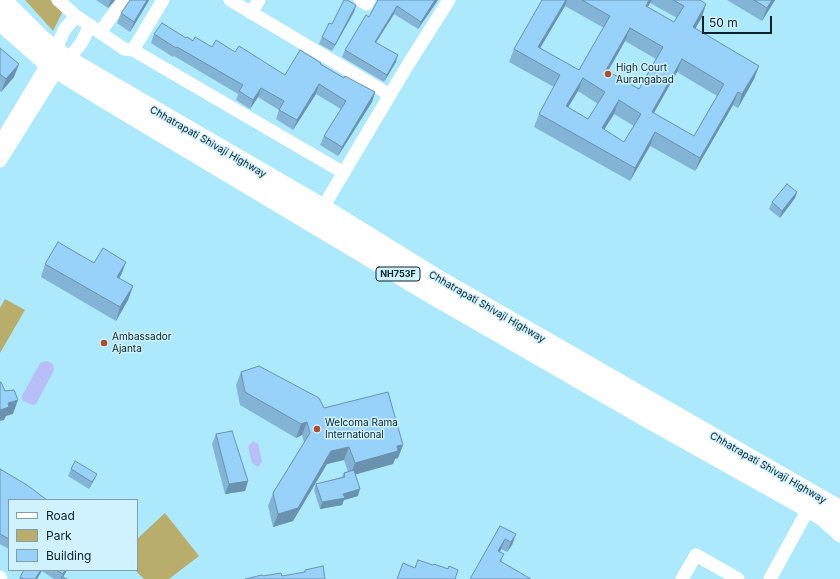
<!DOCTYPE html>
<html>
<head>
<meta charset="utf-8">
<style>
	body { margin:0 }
	#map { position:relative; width:840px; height:579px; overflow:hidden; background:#ace9fc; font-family:Inter,sans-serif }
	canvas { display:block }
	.legend { position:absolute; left:8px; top:499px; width:130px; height:72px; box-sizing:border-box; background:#cff2fe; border:1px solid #809fa9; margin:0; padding:5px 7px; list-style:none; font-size:12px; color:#092229 }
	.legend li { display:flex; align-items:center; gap:8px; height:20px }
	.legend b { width:20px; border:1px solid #809fa9 }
	.scale { position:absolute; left:702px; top:16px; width:70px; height:18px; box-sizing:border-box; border:2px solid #092229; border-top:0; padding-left:5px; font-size:12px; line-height:14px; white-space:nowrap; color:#092229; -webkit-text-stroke:3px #cff2fe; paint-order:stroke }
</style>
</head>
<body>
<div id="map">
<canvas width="840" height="579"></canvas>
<ul class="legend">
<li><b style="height:5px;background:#fff"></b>Road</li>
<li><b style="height:11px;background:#b9ad6b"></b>Park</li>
<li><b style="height:11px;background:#98d1f9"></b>Building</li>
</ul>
<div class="scale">50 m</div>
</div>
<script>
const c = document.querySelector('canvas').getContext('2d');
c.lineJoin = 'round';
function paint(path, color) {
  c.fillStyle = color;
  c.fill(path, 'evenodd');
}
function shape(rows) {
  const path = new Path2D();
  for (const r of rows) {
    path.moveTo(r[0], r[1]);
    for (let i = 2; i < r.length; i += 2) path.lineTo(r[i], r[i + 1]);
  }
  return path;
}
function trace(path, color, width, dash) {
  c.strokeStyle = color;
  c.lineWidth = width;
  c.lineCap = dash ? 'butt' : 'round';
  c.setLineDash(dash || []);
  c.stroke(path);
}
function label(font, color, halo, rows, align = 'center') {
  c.font = font + ' Inter,sans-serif';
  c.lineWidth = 3;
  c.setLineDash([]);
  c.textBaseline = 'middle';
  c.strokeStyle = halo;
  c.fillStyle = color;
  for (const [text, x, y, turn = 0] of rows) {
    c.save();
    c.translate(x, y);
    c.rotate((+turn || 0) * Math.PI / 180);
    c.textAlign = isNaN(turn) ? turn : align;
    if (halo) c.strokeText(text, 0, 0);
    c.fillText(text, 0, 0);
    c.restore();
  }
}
paint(shape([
	[25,0,50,0,63,11,53,31],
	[5,299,25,310,0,353,0,308],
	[165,513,199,556,169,579,144,579,135,570,137,570,137,539]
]), '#b9ad6b');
paint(shape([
	[47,361,53,364,54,370,36,404,32,405,22,400,22,396,40,363],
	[253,441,258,444,262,462,258,467,252,463,248,447]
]), '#b7bef8');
trace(shape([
	[58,0,76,16,124,49,133,50,344,173],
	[230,0,390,95],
	[360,0,367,4,369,0],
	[251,13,259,0],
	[100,32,124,0],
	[55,50,65,29,76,16],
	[133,50,163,0],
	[68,60,82,42,90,25],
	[0,143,48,63],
	[0,161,57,70],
	[319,214,409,63,449,0],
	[0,577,1,579],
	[682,579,696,555,738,579],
	[770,579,809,508,840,536]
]), '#fff', 13);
trace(shape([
	[2,0,41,39,68,60,323,208,441,281,840,510],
	[0,21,50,65,103,98,433,295,647,418,840,526]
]), '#fff', 19);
paint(shape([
	[96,0,115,0,108,8],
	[130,0,149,0,130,32,117,23,121,13],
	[378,0,438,0,418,29,394,14,376,42,396,62,384,82,342,57,345,50,369,17],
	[542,0,700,0,702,17,695,29,759,66,754,79,738,108,733,105,695,171,650,146,630,181,534,127,539,114,554,87,509,62,514,49],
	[650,3,677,18,674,22,648,7],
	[565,6,604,28,579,70,540,48],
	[625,41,656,59,639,89,608,71],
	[677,72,717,96,694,136,654,113],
	[578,91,598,104,588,119,568,107],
	[614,114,634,126,624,142,604,129],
	[727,0,775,0,762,21],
	[356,5,354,12,332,51,319,44,322,37,332,24],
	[154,34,186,38,212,47,235,52,285,75,321,64,344,78,375,92,372,102,338,156,320,145,324,136,341,109,316,94,293,130,276,119,279,110,258,97,250,109,236,100,238,94,174,56,173,57,151,43],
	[0,48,14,77,1,92,0,91],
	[797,192,795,198,780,218,769,209,772,202],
	[126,262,121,275,119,278,133,286,128,300,116,321,41,277,45,264,94,263],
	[241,372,324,408,403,445,398,458,395,459,393,464,355,474,358,496,344,500,342,505,320,509,314,490,316,484,342,477,344,473,348,472,344,460,327,464,293,521,273,527,268,506,273,493,304,442,302,435,296,438,240,405,236,385],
	[216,434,248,481,245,491,225,494,212,444],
	[0,469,9,500,9,549,0,544],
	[71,469,97,474,94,480,89,489,68,476],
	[500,526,516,534,512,545,507,552,501,549,500,552,502,562,470,579],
	[24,570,67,570,63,577,67,579,54,579,42,571,37,579,19,579]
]), '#83b4d6');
paint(shape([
	[111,0,115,0,108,8],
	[147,0,149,0,148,2,130,32,134,22],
	[435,0,438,0,418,29,421,22],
	[566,0,567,0,565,6,533,60,538,47],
	[649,0,652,0,650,3,641,19,646,6],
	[772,0,775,0,762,21,767,8],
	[706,4,702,17,688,41,693,27],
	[356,5,354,12,332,51,335,45],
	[397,6,394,14,372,49,375,42],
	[630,28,625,41,601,83,606,70],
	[398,55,396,62,384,82,387,75],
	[682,59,677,72,647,125,652,112],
	[19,64,14,77,1,92,6,79],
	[759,66,754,79,738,108,742,94],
	[583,78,578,91,561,119,566,106],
	[319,84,316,94,293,130,297,120],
	[261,88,258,97,250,109,253,100],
	[375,92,372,102,338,156,342,147],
	[738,92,733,105,695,171,700,158],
	[619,100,614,114,597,141,602,128],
	[655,132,650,146,630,181,635,168],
	[797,192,795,198,780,218,782,211],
	[126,262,121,275,112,290,117,277],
	[133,286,128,300,116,321,120,307],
	[18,400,13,414,6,416,4,420,0,421,0,410,8,403],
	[307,422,302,435,296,438,301,424],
	[403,445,398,458,395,459,393,464,350,476,355,463,397,446],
	[349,447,344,460,327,464,293,521,273,527,278,514,331,451],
	[97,474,94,480,89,489,92,482],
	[248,481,245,491,225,494,229,484],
	[360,489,358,496,344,500,342,505,320,509,322,502,343,494],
	[516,534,512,545,507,552,511,542],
	[505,539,501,549,495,561,498,551],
	[41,570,42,570,37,579,35,579],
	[65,570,67,570,62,579,61,579,63,574]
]), '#6a92ae');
const building = shape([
	[130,0,147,0,134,22,121,13,130,0],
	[344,0,347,0,356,5,335,45,322,37,329,23,332,24,344,0],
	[378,0,435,0,421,22,397,6,375,42,398,55,387,75,345,50,366,15,369,17,378,0],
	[542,0,566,0,538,47,579,70,610,16,582,0,649,0,646,6,674,22,684,6,673,0,700,0,706,4,693,27,759,66,742,94,738,92,700,158,655,132,635,168,539,114,560,75,514,49,542,0],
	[630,28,663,47,639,89,606,70,630,28],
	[682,59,724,84,694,136,652,112,682,59],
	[583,78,605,92,588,119,566,106,583,78],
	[619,100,641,114,624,142,602,128,619,100],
	[754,0,772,0,767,8,754,0],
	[162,23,186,38,187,37,193,41,195,37,212,47,216,40,235,52,239,46,285,75,300,50,321,63,320,64,344,78,345,76,375,92,342,147,324,136,346,101,319,84,297,120,279,110,284,101,261,88,253,100,239,91,243,85,177,47,176,48,154,34,162,23],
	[0,48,19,64,6,79,0,74,0,48],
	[787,184,797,192,782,211,772,202,787,184],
	[58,242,94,263,103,248,126,262,117,277,133,286,120,307,45,264,58,242],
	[259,366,319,398,324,408,388,392,403,445,397,446,398,451,355,463,349,447,331,451,298,508,278,514,273,493,310,433,307,422,301,424,245,392,241,372,259,366],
	[0,382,1,382,5,391,14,390,18,400,8,403,9,407,0,410,0,382],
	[232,431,248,481,229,484,216,434,232,431],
	[75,461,97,474,92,482,71,469,75,461],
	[0,469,27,485,47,500,9,500,9,539,0,534,0,469],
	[354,470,360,489,343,494,345,498,322,502,316,484,345,477,344,473,354,470],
	[500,526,516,534,511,542,505,539,498,551,504,554,500,561,531,579,470,579,500,526],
	[418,560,433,565,434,564,448,569,449,566,458,570,455,579,397,579,403,563,415,568,418,560],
	[323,566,325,579,245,579,262,575,263,576,281,573,282,576,305,572,305,570,323,566],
	[24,570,41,570,35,579,24,579,20,577,24,570],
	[56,570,65,570,63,574,56,570],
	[62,577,67,579,61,579,62,577]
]);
paint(building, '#98d1f9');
trace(building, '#6a92ae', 1);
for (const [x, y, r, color] of [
	[608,74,4,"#b24b26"],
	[104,343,4,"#b24b26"],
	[317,429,4,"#b24b26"]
]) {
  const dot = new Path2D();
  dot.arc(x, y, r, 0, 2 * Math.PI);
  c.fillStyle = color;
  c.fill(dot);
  trace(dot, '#cff2fe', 1.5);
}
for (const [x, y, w] of [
	[398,274,44]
]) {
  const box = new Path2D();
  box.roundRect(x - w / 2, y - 7, w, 14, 3);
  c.fillStyle = '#cff2fe';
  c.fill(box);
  trace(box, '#092229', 1);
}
label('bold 9px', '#092229', null, [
	["NH753F",398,274]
]);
label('10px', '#092229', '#cff2fe', [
	["High Court",616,68],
	["Aurangabad",616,80],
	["Ambassador",112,337],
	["Ajanta",112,349],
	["Welcoma Rama",325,423],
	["International",325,435]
], 'left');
label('10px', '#092229', '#cff2fe', [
	["Chhatrapati Shivaji Highway",208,142,30],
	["Chhatrapati Shivaji Highway",487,307,30],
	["Chhatrapati Shivaji Highway",768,468,30]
]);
</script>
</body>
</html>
